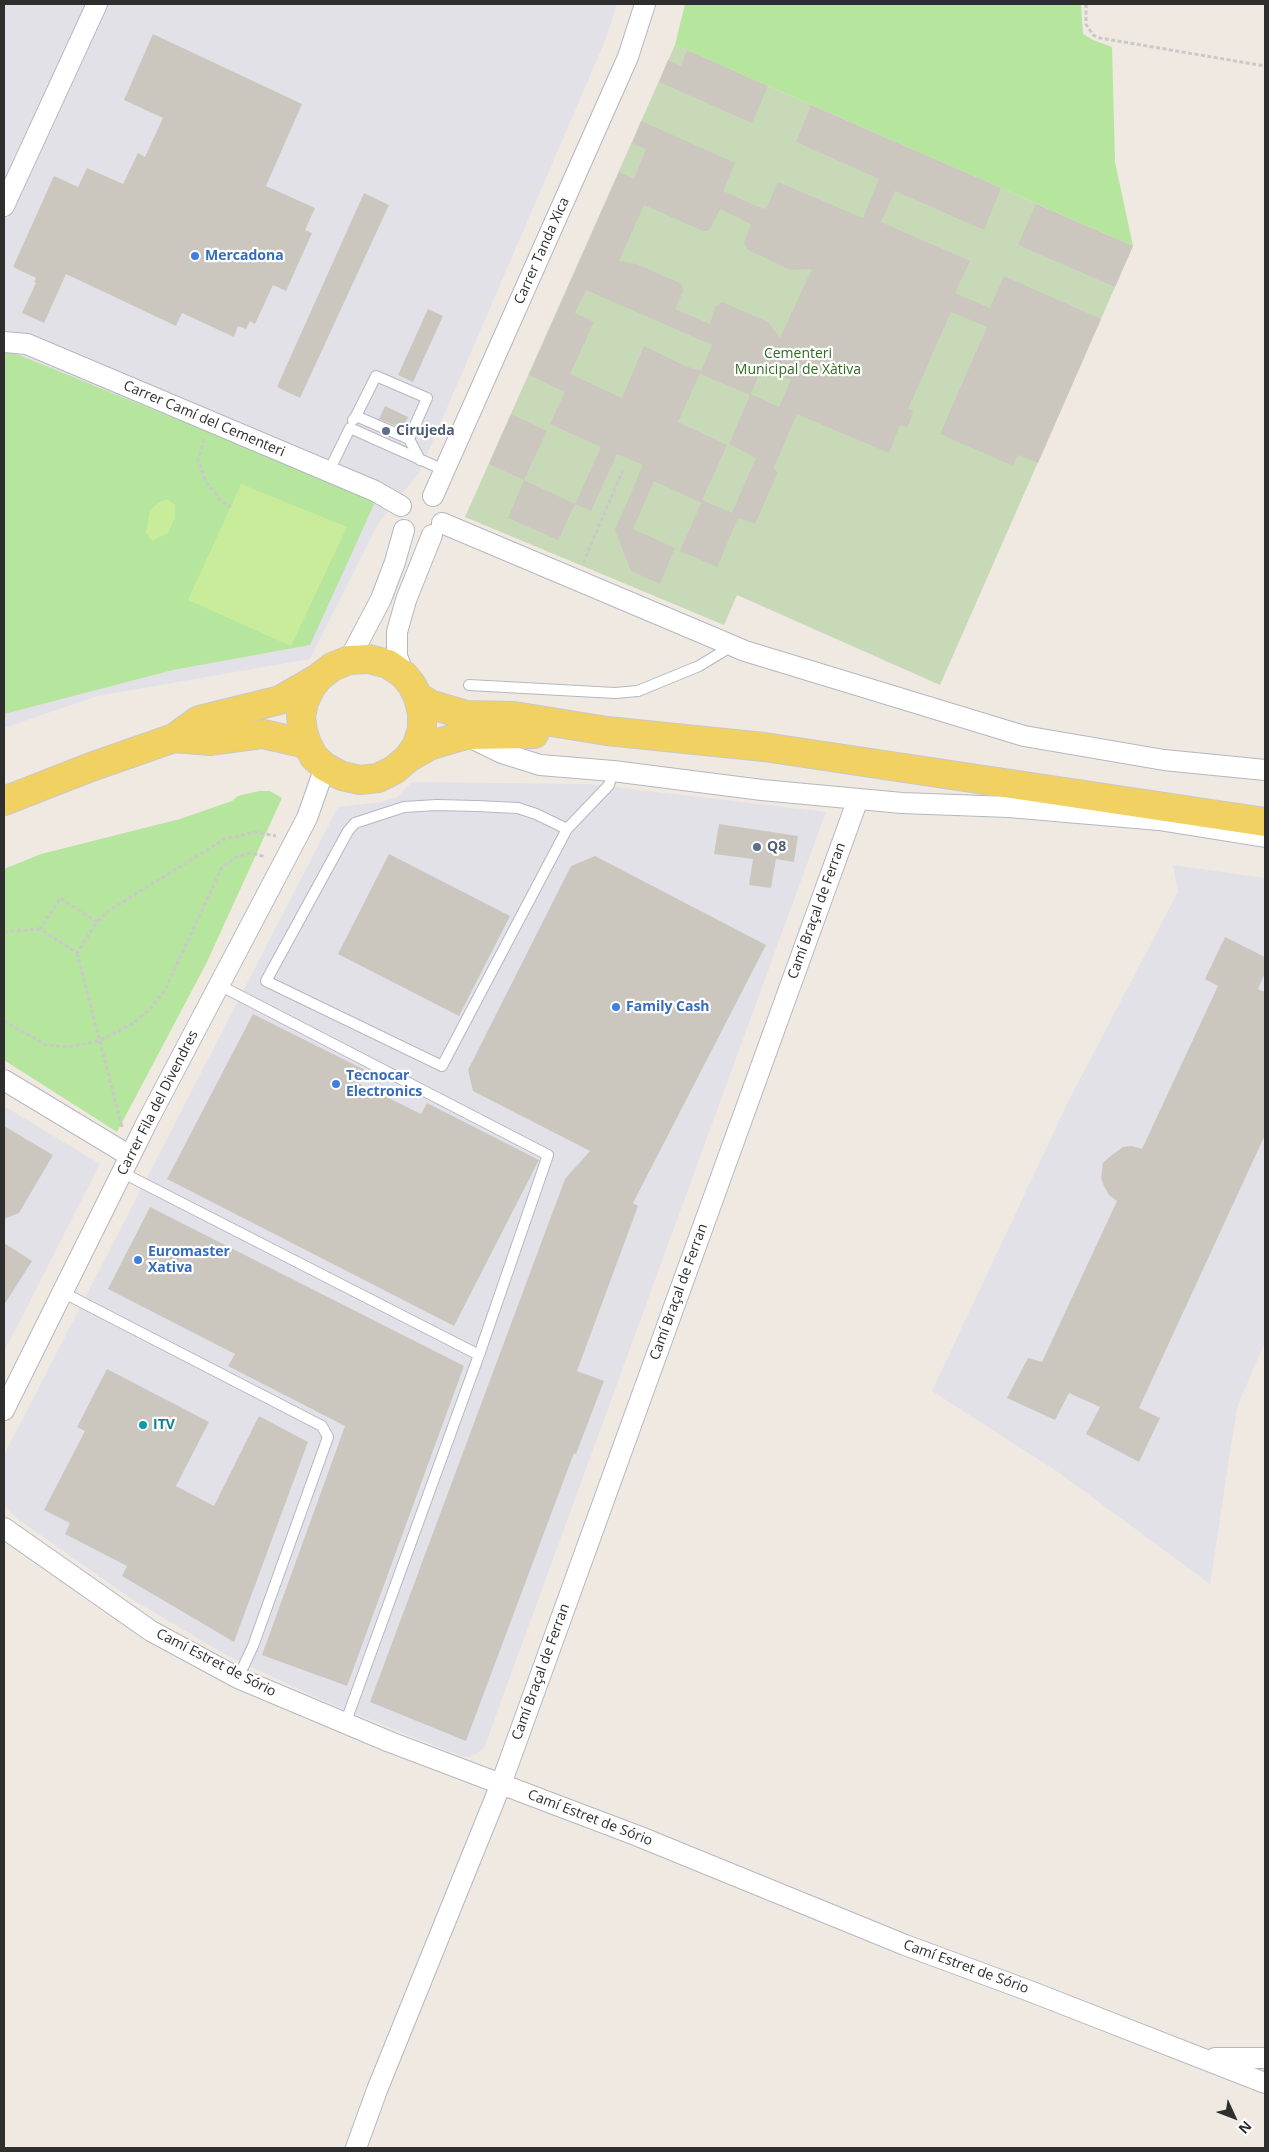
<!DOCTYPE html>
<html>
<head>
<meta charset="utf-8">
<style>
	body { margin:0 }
	#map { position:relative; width:1269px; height:2152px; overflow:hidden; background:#efe9e1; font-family:"Open Sans",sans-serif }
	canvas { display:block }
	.frame { position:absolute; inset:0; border:5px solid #2e2e2e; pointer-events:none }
	.north { position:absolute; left:1209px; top:2092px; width:50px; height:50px; -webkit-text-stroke:4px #fff; paint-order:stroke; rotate:133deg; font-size:14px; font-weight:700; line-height:20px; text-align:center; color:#2e2e2e }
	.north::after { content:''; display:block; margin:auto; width:18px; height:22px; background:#2e2e2e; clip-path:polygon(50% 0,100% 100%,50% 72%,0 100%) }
</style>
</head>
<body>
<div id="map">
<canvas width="1269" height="2152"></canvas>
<div class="frame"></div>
<div class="north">N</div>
</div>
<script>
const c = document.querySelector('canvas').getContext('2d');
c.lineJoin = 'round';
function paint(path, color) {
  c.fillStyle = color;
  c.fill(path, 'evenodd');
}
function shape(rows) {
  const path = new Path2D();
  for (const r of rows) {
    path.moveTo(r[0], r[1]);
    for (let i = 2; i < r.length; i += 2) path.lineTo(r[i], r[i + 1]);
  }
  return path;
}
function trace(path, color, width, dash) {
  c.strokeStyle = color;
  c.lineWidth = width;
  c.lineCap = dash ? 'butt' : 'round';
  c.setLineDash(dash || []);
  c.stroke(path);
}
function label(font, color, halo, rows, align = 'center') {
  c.font = font + ' "Open Sans",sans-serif';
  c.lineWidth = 4.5;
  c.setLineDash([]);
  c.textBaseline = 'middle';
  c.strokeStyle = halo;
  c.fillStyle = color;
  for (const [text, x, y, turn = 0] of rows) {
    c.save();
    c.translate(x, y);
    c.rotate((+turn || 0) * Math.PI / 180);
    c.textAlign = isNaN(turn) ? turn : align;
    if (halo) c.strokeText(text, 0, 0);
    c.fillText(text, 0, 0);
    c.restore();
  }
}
paint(shape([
	[4,4,617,4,605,41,419,473,379,522,310,659,97,696,4,728],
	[412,782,589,784,826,812,484,1748,476,1754,468,1757,458,1755,333,1705,226,1655,133,1600,18,1519,4,1505,4,1455,338,807,381,802,397,797],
	[1173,865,1265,878,1265,1342,1237,1407,1210,1584,1058,1472,932,1391,1068,1102,1178,892],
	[4,1106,100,1164,4,1352]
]), '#e3e1e8');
paint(shape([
	[685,4,1081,4,1083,34,1093,40,1112,47,1115,162,1133,246,675,45],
	[4,349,376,500,310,645,173,670,4,714],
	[259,791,270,791,282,798,206,964,117,1132,4,1060,4,869,41,854,180,819,232,801,238,796]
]), '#b6e59e');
paint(shape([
	[675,45,1133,246,940,685,737,595,724,625,465,517]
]), '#c8d9b8');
paint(shape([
	[241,484,347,527,291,646,188,600],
	[167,499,175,505,175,518,168,533,152,541,146,533,150,510,158,503]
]), '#c9ec9a');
paint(shape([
	[153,34,302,104,266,186,315,208,305,230,312,233,286,291,273,285,255,324,250,321,246,329,238,326,234,337,182,313,176,326,66,274,44,323,22,313,36,283,34,282,36,278,13,267,54,176,78,187,87,168,123,184,138,153,145,157,163,118,124,100],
	[687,50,768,86,752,123,659,82,668,60,681,66],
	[811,105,1001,188,984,230,895,191,881,222,970,261,955,293,990,308,1004,276,1101,319,1038,463,1018,455,1013,466,940,434,987,327,951,312,908,409,914,411,907,428,900,425,889,453,797,414,773,469,778,472,755,524,738,518,717,567,680,551,701,503,654,481,633,529,675,548,660,584,631,571,615,530,643,465,617,454,591,511,575,504,601,447,550,424,565,392,529,375,619,172,634,179,646,149,632,144,641,121,735,163,723,191,754,205,766,209,778,182,863,218,879,179,796,142],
	[644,205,703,231,708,231,711,227,720,209,751,224,744,243,748,250,791,270,812,269,780,338,768,322,722,302,715,307,710,324,675,309,683,292,682,284,636,264,619,261],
	[586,290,712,345,700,374,750,395,729,444,756,458,732,513,702,500,727,445,678,422,701,371,685,366,644,346,622,398,570,374,594,322,575,313],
	[762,368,791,380,779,407,751,394],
	[364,193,389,205,300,398,277,387],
	[1036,204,1133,246,1115,287,1018,245],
	[428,309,443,316,413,382,398,375],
	[385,406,408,417,403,429,379,419],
	[511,414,547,431,524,480,489,464],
	[524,480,575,504,558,540,508,518],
	[719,824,798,836,794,862,776,859,771,888,749,885,753,859,714,854],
	[389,854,510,916,459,1016,338,954],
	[595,856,766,945,633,1203,638,1206,577,1371,604,1381,576,1454,574,1453,466,1741,370,1702,565,1179,590,1151,473,1091,468,1070,571,866],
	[1225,937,1265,957,1265,973,1258,989,1265,992,1265,1135,1139,1408,1160,1418,1139,1462,1086,1434,1100,1407,1069,1393,1055,1420,1007,1398,1028,1358,1042,1362,1117,1201,1109,1195,1104,1186,1101,1178,1103,1163,1108,1158,1123,1147,1132,1146,1142,1149,1218,986,1205,979],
	[253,1014,365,1070,358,1083,421,1114,427,1103,539,1160,454,1326,167,1179],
	[4,1126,53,1155,19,1213,4,1219],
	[150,1207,464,1366,347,1686,262,1655,345,1426,228,1366,235,1354,108,1289],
	[4,1243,32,1261,4,1305],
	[107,1369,209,1422,176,1486,214,1506,259,1416,308,1442,234,1642,122,1576,127,1566,65,1534,70,1523,44,1510,85,1431,77,1427]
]), '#cbc7bf');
const service = shape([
	[356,416,376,376,427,398,409,439],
	[353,420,356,416,409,439,420,460],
	[329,471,350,428,444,470],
	[469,685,615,693,638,691,699,666,732,646],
	[567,829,536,814,518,808,476,806,437,805,404,807,355,823,348,831,266,981,442,1066,567,829,609,785,613,771],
	[219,985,548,1155,479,1355],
	[123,1173,479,1355,345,1724],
	[62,1292,322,1426,328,1437,253,1646,238,1678]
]);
const minor = shape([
	[4,206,97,4],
	[4,342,27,344,375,491,401,506],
	[433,496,628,57,645,4],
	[442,523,745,651,1024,736,1164,760,1265,770],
	[349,660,381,599,395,562,404,530],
	[404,675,397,656,397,632,406,600,432,535],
	[467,736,502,753,540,765,613,771,762,790,902,803,1009,807,1159,820,1265,837],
	[4,1080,130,1156],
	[4,1410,146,1124,307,818,325,767],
	[4,1528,151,1631,238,1678,390,1742,638,1836,905,1945,1027,1990,1265,2083],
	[1215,2058,1265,2058],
	[356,2148,377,2090,501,1784,858,799]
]);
const primary = shape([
	[318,678,310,689,304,702,301,717,303,731,307,744,314,757,325,767,342,776,360,780,378,778,394,770,408,758,431,745,466,735,534,734],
	[418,697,432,705,466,715,514,716,607,731,764,747,1265,822],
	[174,738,211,741,263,734,307,744],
	[4,801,91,767,174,738,199,720,280,700,318,678,332,667,349,660,369,659,388,664,404,675,412,685,418,697,422,713,422,729,417,745,408,758]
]);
trace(service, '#b4b7c1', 12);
trace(minor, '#b4b7c1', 22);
trace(primary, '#c9c9c9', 30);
trace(shape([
	[1086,4,1086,24,1093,35,1100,38,1265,66],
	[204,439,198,461,206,482,220,500,231,507],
	[583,563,623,470],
	[97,922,60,898,40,929,77,953,97,922,108,911,225,839,255,832,276,836],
	[4,932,40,929],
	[77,953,122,1127],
	[4,1021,46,1045,67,1047,99,1041,132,1024,150,1009,165,990,222,867,236,857,251,853,266,857]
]), '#c9c9c9', 3, [4, 2.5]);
trace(service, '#fff', 10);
trace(minor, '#fff', 20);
trace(primary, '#f2d163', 28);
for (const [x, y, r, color] of [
	[195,256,5,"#3f7fe0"],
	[386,431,5,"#5c6f8a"],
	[757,847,5,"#5c6f8a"],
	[616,1007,5,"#3f7fe0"],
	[336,1084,5,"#3f7fe0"],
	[138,1260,5,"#3f7fe0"],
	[143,1425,5,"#0f9aa8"]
]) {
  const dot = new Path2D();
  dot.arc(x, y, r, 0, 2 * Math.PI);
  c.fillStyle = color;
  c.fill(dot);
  trace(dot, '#fff', 2);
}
label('14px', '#2e2e2e', '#fff', [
	["Carrer Tanda Xica",542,251,-66],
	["Carrer Camí del Cementeri",204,419,23],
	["Camí Braçal de Ferran",817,911,-70],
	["Carrer Fila del Divendres",158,1103,-63],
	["Camí Braçal de Ferran",679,1292,-70],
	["Camí Estret de Sório",216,1663,27],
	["Camí Braçal de Ferran",541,1672,-70],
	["Camí Estret de Sório",590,1818,21],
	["Camí Estret de Sório",966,1967,20]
]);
label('bold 14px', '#366cbe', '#fff', [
	["Mercadona",205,256],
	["Family Cash",626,1007],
	["Tecnocar",346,1076],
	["Electronics",346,1092],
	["Euromaster",148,1252],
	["Xativa",148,1268]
], 'left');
label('14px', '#2c6e1b', '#fff', [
	["Cementeri",798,354],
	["Municipal de Xàtiva",798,370]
]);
label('bold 14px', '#4e5e75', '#fff', [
	["Cirujeda",396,431],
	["Q8",767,847]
], 'left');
label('bold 14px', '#0d838f', '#fff', [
	["ITV",153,1425]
], 'left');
</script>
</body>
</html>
